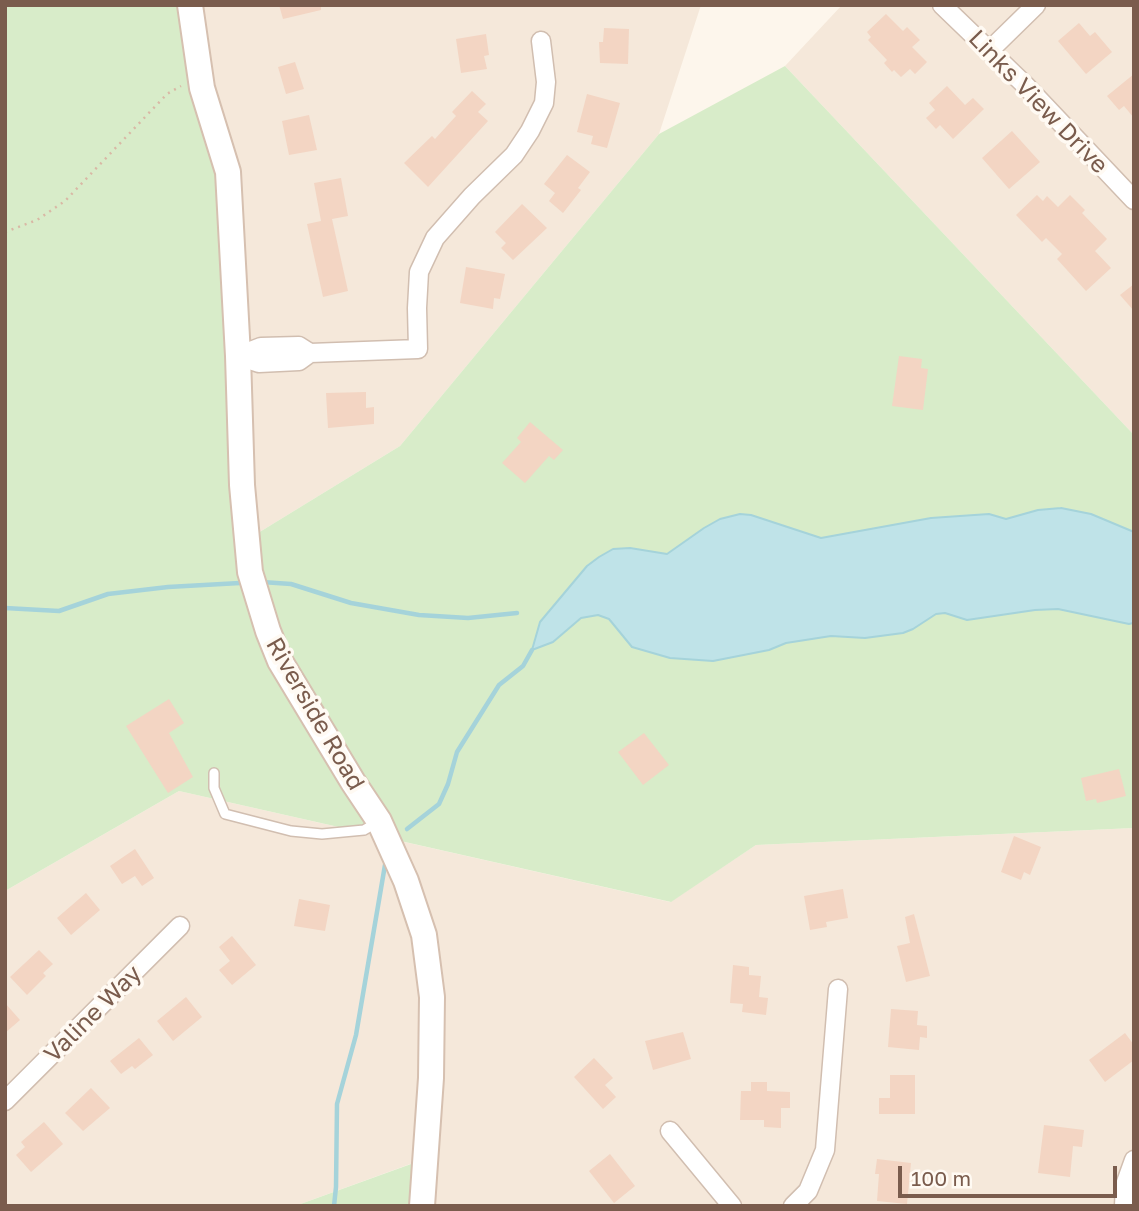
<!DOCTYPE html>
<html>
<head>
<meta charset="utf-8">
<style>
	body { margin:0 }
	#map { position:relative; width:1139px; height:1211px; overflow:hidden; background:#fdf6ec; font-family:"Golos Text",sans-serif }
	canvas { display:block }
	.frame { position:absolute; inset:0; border:7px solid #7a5c4d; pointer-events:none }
	.scale { position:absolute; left:898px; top:1166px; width:219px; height:32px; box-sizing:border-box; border:4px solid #7a5c4d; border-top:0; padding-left:9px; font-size:21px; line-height:24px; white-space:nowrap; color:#7a5c4d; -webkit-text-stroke:5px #fffaf3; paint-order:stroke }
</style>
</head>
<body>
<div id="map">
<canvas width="1139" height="1211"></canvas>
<div class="frame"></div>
<div class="scale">100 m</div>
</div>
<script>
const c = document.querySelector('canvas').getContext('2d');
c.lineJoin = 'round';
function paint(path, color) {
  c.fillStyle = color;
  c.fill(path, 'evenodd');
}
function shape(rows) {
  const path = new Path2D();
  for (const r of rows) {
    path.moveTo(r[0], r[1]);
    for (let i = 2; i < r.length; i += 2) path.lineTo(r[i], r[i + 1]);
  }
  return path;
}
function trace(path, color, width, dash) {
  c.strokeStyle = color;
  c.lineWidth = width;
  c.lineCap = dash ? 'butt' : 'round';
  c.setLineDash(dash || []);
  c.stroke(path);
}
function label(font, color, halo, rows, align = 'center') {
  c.font = font + ' "Golos Text",sans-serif';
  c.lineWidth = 7;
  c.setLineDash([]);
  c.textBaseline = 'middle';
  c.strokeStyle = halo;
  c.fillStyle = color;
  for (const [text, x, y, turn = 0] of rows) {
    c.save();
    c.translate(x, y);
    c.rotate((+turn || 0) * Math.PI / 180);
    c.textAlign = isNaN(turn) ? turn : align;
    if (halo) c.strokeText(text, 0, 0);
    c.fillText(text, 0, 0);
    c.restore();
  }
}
paint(shape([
	[199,5,701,5,659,134,400,446,258,533,247,309],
	[842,5,1134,5,1134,435,785,66],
	[179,791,670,902,756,845,1134,828,1134,1206,435,1206,435,1155,295,1206,5,1206,5,891]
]), '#f5e8da');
paint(shape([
	[5,5,199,5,247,309,258,533,400,446,659,134,785,66,1134,435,1134,828,756,845,671,902,179,791,5,891],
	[436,1155,435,1206,295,1206]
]), '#d8ecc9');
const water = shape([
	[1061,508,1091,514,1134,532,1133,623,1129,624,1058,609,1035,610,967,620,945,613,936,614,913,629,903,633,865,638,831,636,786,643,769,650,713,661,670,658,632,647,609,619,598,615,581,618,553,642,532,650,540,622,587,566,599,557,613,549,630,548,667,554,704,528,720,519,740,514,751,515,821,538,931,518,989,514,1006,519,1038,510,1061,508]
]);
paint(water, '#bfe3e8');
trace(water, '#a5d3da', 2);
trace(shape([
	[262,582,291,584,351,603,419,615,468,618,517,613],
	[5,608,59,611,108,594,168,587,240,583],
	[407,829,439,804,448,784,457,752,499,685,523,666,532,650],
	[334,1206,336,1187,337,1104,356,1035,385,865]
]), '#a5d3da', 4.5);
paint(shape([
	[279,5,321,5,321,10,283,19],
	[886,14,903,31,907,27,920,40,912,47,927,62,915,74,910,69,901,77,894,70,892,72,884,63,887,60,868,40,871,37,867,32],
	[1079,23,1090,36,1095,32,1112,52,1086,74,1058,41],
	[604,28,629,29,628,64,600,63,599,42,603,42],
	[486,34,489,55,484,56,487,69,461,73,456,39],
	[295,62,304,89,286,94,278,67],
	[1134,74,1134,118,1124,106,1119,110,1107,96],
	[947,86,965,105,973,98,984,109,953,139,940,125,936,129,926,118,935,110,929,103],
	[472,91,486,104,478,112,488,121,428,187,404,163,432,136,435,139,456,116,452,112],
	[587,94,620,103,607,148,591,144,593,136,577,132],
	[309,115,317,150,289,155,282,121],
	[1012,131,1040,162,1009,189,982,158],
	[567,155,590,172,578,188,581,190,563,213,549,201,555,193,544,184],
	[341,178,348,216,332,219,348,291,323,297,307,224,321,221,314,183],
	[1037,195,1043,201,1047,196,1058,207,1070,195,1085,210,1082,213,1107,239,1095,251,1111,268,1086,291,1057,259,1062,254,1046,238,1042,242,1016,215],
	[522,204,547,228,513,260,501,248,506,243,495,232],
	[466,267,505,274,500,299,494,298,493,309,460,303],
	[1134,284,1134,311,1120,295],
	[899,356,922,359,921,368,928,369,923,410,892,406],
	[366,392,366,408,374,407,374,424,328,428,326,393],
	[530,422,563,450,554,460,549,456,525,483,502,463,521,442,517,438],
	[169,699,184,723,169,733,193,777,168,793,126,726],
	[644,733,669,765,643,785,618,752],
	[1119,769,1126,796,1097,803,1096,799,1086,801,1081,778],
	[1014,836,1041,847,1030,875,1024,872,1021,880,1001,872],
	[135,849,154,878,142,886,135,876,122,884,110,866],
	[843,889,848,918,826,922,827,927,810,930,804,896],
	[86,893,100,910,71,935,57,918],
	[299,899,330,905,325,931,294,926],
	[914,914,930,976,906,982,897,946,910,943,905,917],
	[232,936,256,965,232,985,219,970,230,961,219,947],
	[39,950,53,964,43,973,46,976,27,995,10,977],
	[733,965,749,967,749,975,761,976,759,997,768,998,766,1015,742,1012,743,1004,730,1003],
	[186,997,202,1017,173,1041,157,1021],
	[5,1003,20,1020,5,1033],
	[891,1009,918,1011,917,1025,927,1026,927,1038,920,1037,919,1050,888,1047],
	[683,1032,691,1059,653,1070,645,1041],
	[1125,1033,1134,1045,1134,1060,1105,1082,1089,1060],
	[139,1038,153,1055,135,1069,132,1066,121,1074,110,1061],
	[594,1058,613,1078,605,1085,616,1097,603,1109,574,1077],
	[890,1075,915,1075,915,1114,879,1114,879,1098,890,1098],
	[751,1082,767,1082,767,1091,790,1092,790,1108,781,1108,781,1128,764,1127,764,1120,740,1120,741,1091,751,1091],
	[91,1088,110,1108,83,1131,65,1113],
	[44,1122,63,1144,31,1172,16,1155,25,1147,21,1142],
	[1044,1125,1084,1130,1082,1147,1073,1146,1070,1177,1038,1173],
	[610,1154,635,1186,614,1203,589,1171],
	[877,1159,911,1163,907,1204,877,1201,879,1174,875,1174]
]), '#f3d5c3');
const lane = shape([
	[214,773,214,788,225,814,291,831,322,834,364,830,378,822]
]);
const street = shape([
	[942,5,1025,85,1134,200],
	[990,50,1036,5],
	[238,356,261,347,299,346,310,353,418,349,417,308,419,272,435,238,472,196,514,155,530,131,544,103,546,82,541,41],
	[238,356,259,363,299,361,310,353],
	[5,1101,180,926],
	[670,1131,732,1206],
	[793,1206,808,1191,825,1150,838,989],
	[1124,1206,1125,1185,1134,1160]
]);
const secondary = shape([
	[190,5,202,88,228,172,238,356,242,485,250,572,268,631,280,661,353,782,379,821,406,881,424,935,432,997,431,1078,422,1206]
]);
trace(lane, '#d1beb0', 12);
trace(street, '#d1beb0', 21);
trace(secondary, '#d6c0b0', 28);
trace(shape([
	[5,232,37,220,65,201,167,94,181,86]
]), '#d9b8a5', 2.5, [2, 5]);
trace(lane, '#fff', 9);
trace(street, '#fff', 18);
trace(secondary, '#fff', 24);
label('24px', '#7a5c4d', '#fffaf3', [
	["Links View Drive",1038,102,46],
	["Riverside Road",315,714,60],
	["Valine Way",93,1014,-45]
]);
</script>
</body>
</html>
